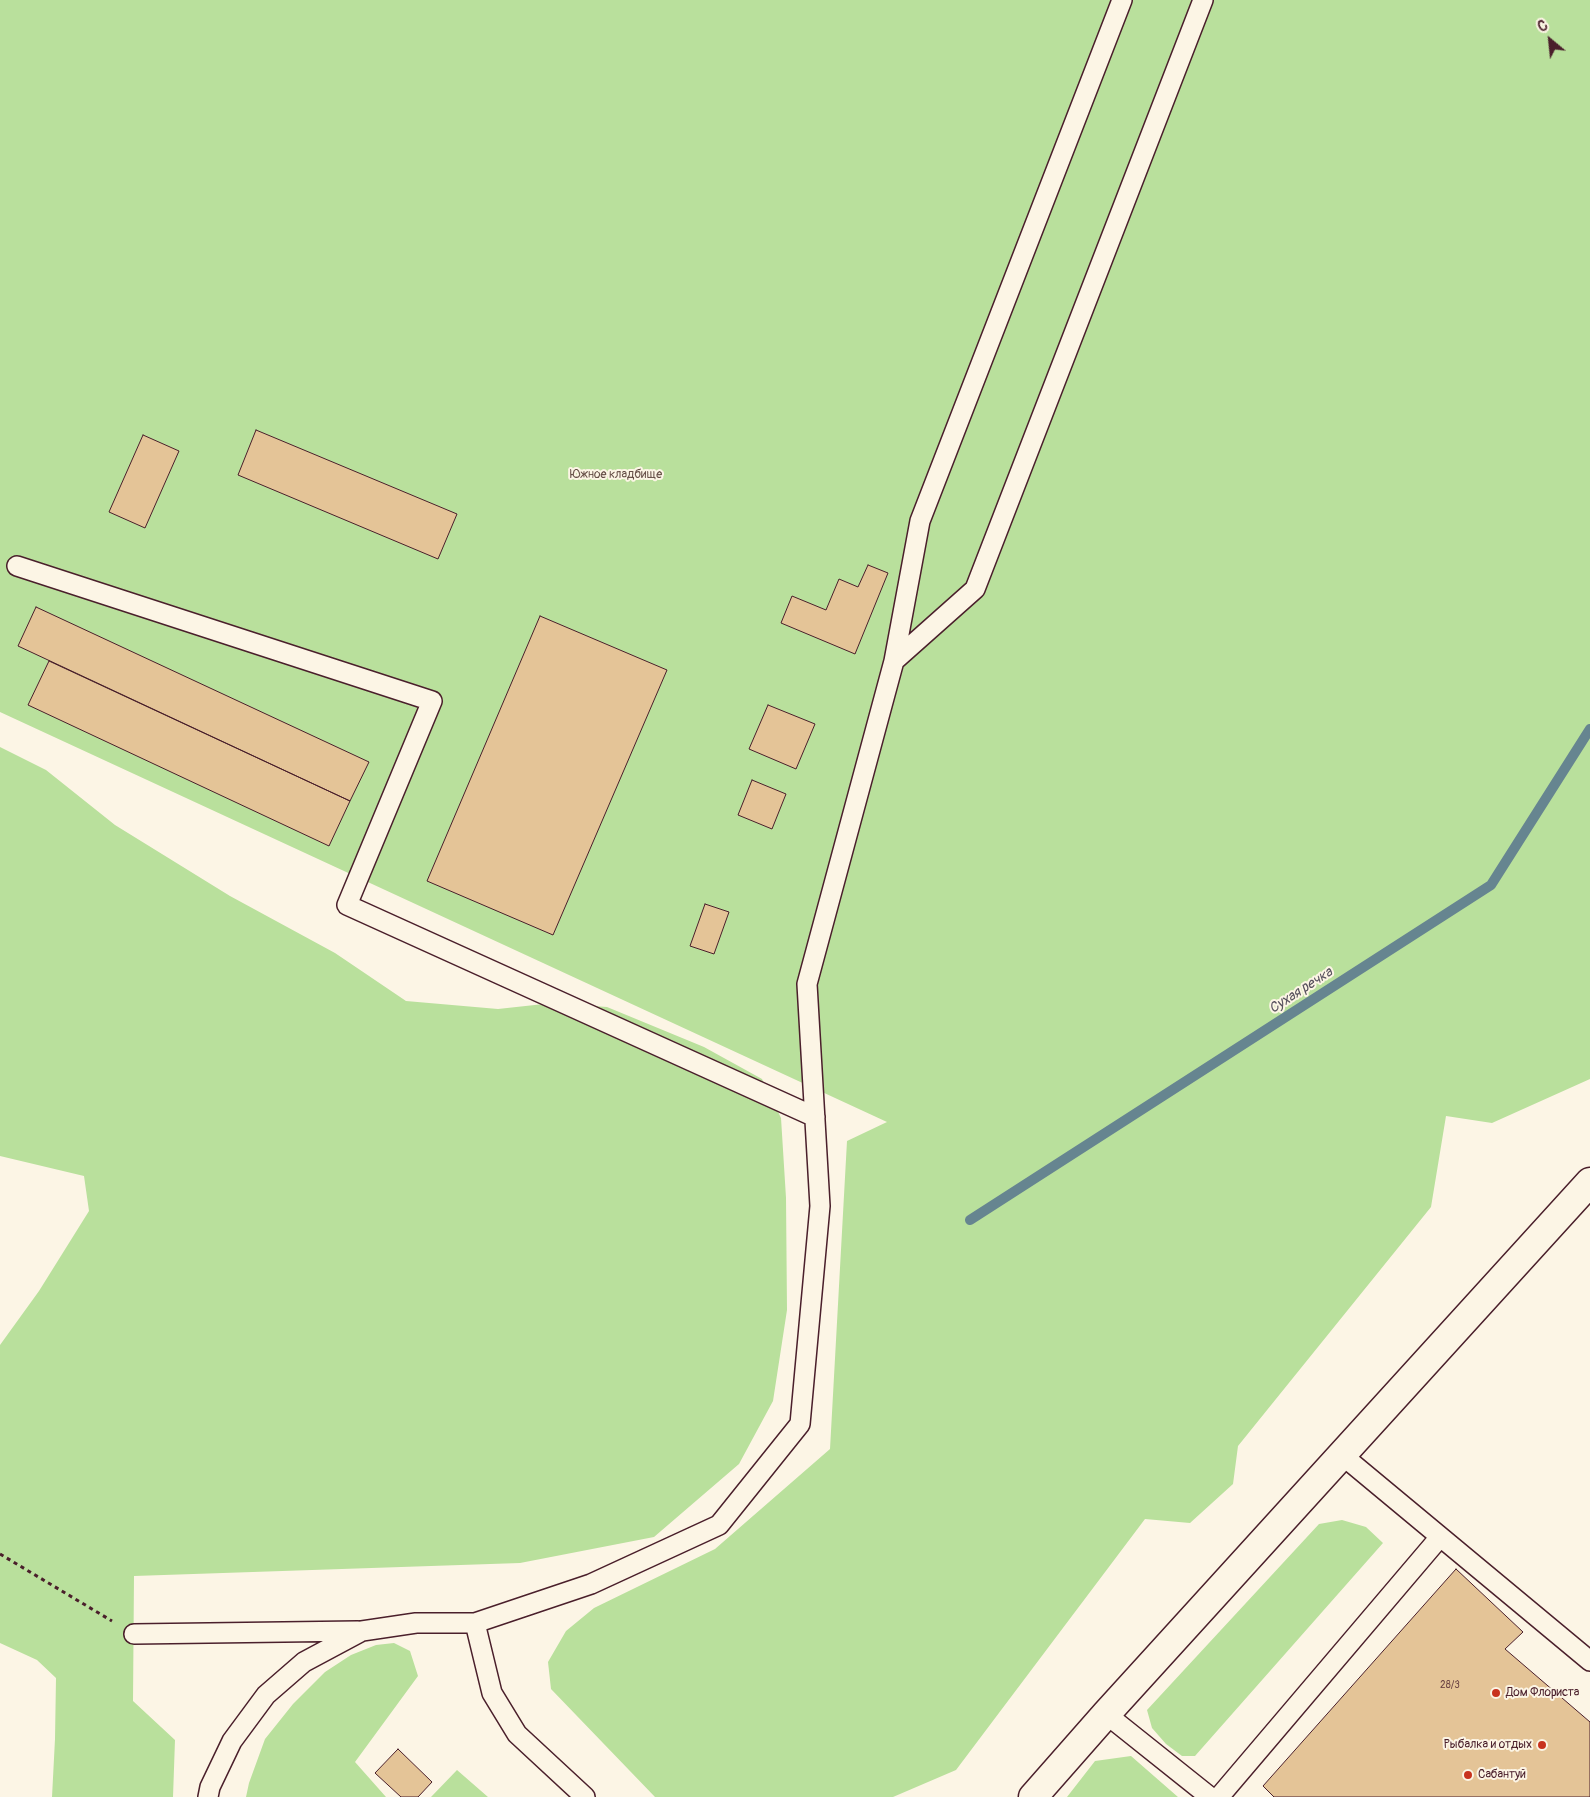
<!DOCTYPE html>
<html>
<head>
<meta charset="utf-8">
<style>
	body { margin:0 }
	#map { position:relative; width:1590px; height:1797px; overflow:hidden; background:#fcf5e5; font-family:Pangolin,sans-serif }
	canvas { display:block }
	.north { position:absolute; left:1525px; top:15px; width:50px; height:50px; -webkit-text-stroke:4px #fcf5e5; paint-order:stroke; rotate:332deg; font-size:14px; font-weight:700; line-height:20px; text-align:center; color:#4a1f2b }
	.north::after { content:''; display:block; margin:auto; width:18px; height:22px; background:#4a1f2b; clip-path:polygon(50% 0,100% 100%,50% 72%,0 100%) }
</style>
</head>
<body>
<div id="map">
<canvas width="1590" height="1797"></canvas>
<div class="north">С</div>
</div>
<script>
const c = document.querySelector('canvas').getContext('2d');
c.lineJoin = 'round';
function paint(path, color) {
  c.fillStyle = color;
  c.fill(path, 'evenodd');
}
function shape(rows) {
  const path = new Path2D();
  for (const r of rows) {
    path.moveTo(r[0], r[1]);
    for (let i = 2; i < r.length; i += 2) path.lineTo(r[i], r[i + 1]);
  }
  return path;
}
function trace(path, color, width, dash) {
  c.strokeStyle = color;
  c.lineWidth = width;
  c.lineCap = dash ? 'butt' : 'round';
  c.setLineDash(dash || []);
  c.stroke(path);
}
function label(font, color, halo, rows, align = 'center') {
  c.font = font + ' Pangolin,sans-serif';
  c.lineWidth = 4;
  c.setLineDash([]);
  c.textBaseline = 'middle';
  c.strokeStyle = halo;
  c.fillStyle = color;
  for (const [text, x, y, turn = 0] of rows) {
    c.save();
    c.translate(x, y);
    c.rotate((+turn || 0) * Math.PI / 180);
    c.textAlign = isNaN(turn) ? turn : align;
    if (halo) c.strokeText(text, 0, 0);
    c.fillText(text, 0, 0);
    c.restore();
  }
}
paint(shape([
	[0,0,1590,0,1590,1079,1492,1123,1446,1116,1431,1207,1238,1446,1233,1484,1190,1523,1145,1519,956,1770,893,1797,655,1797,551,1689,548,1662,566,1631,594,1608,715,1549,830,1449,847,1141,887,1122,0,712],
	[0,747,46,770,115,825,230,896,335,953,406,1001,498,1009,553,1003,607,1007,704,1047,762,1079,781,1118,786,1198,787,1310,773,1401,739,1464,654,1537,520,1563,134,1576,133,1701,175,1740,173,1797,52,1797,55,1739,56,1678,37,1660,0,1643,0,1345,39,1291,89,1211,84,1176,0,1156],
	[1342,1520,1366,1527,1383,1543,1195,1756,1182,1756,1166,1744,1152,1728,1147,1710,1319,1524],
	[394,1643,410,1651,418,1676,355,1762,386,1797,246,1797,249,1783,265,1739,293,1704,325,1672,351,1655,376,1645],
	[1131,1756,1178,1797,1067,1797,1095,1761],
	[457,1770,488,1797,431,1797]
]), '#b9e09c');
trace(shape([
	[970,1220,1491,885,1590,729]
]), '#668590', 10);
const building = shape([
	[256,430,457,514,438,559,238,475,256,430],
	[143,435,179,451,145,528,109,512,143,435],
	[868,565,888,573,855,654,781,623,792,596,826,610,839,579,858,587,868,565],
	[36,607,369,762,350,801,18,646,36,607],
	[540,616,667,670,553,935,427,881,540,616],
	[49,661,350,801,329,846,28,705,49,661],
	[768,705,815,724,796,769,749,749,768,705],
	[752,780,786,794,772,829,738,815,752,780],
	[705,904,729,912,714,954,690,946,705,904],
	[1456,1569,1523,1632,1505,1649,1590,1722,1590,1797,1274,1797,1263,1786,1456,1569],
	[398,1749,432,1782,418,1797,401,1797,375,1773,398,1749]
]);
paint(building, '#e4c497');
trace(building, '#4a1f2b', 1);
const service = shape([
	[17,566,432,701,347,905,815,1117],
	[894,661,975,589,1203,0],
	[1342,1455,1590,1661],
	[475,1623,492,1693,517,1734,585,1797],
	[134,1634,358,1631],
	[1106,1714,1210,1797],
	[208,1797,210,1787,232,1741,266,1695,304,1662,362,1631,416,1623,475,1623,591,1584,719,1525,800,1424,820,1206,807,984,894,661,920,521,1122,0],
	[1219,1797,1440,1537]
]);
const secondary = shape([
	[1033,1797,1106,1714,1590,1182]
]);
trace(service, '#4a1f2b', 22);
trace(secondary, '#4a1f2b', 31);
trace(shape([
	[0,1554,112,1621]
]), '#4a1f2b', 3, [4, 4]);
trace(service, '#fcf5e5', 19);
trace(secondary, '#fcf5e5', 28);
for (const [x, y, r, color] of [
	[1496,1693,5,"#c8321e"],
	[1542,1745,5,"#c8321e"],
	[1468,1775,5,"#c8321e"]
]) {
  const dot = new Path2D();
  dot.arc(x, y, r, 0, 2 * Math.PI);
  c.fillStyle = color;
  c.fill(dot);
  trace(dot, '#fcf5e5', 2);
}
label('10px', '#704846', null, [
	["28/3",1450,1685]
]);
label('12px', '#664f47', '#fcf5e5', [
	["Южное кладбище",616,475]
]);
label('12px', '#4a1f2b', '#fcf5e5', [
	["Дом Флориста",1506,1693],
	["Рыбалка и отдых",1532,1745,"right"],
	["Сабантуй",1478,1775]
], 'left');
label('italic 14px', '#58525e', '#fcf5e5', [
	["Сухая речка",1301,991,-33]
]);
</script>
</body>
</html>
